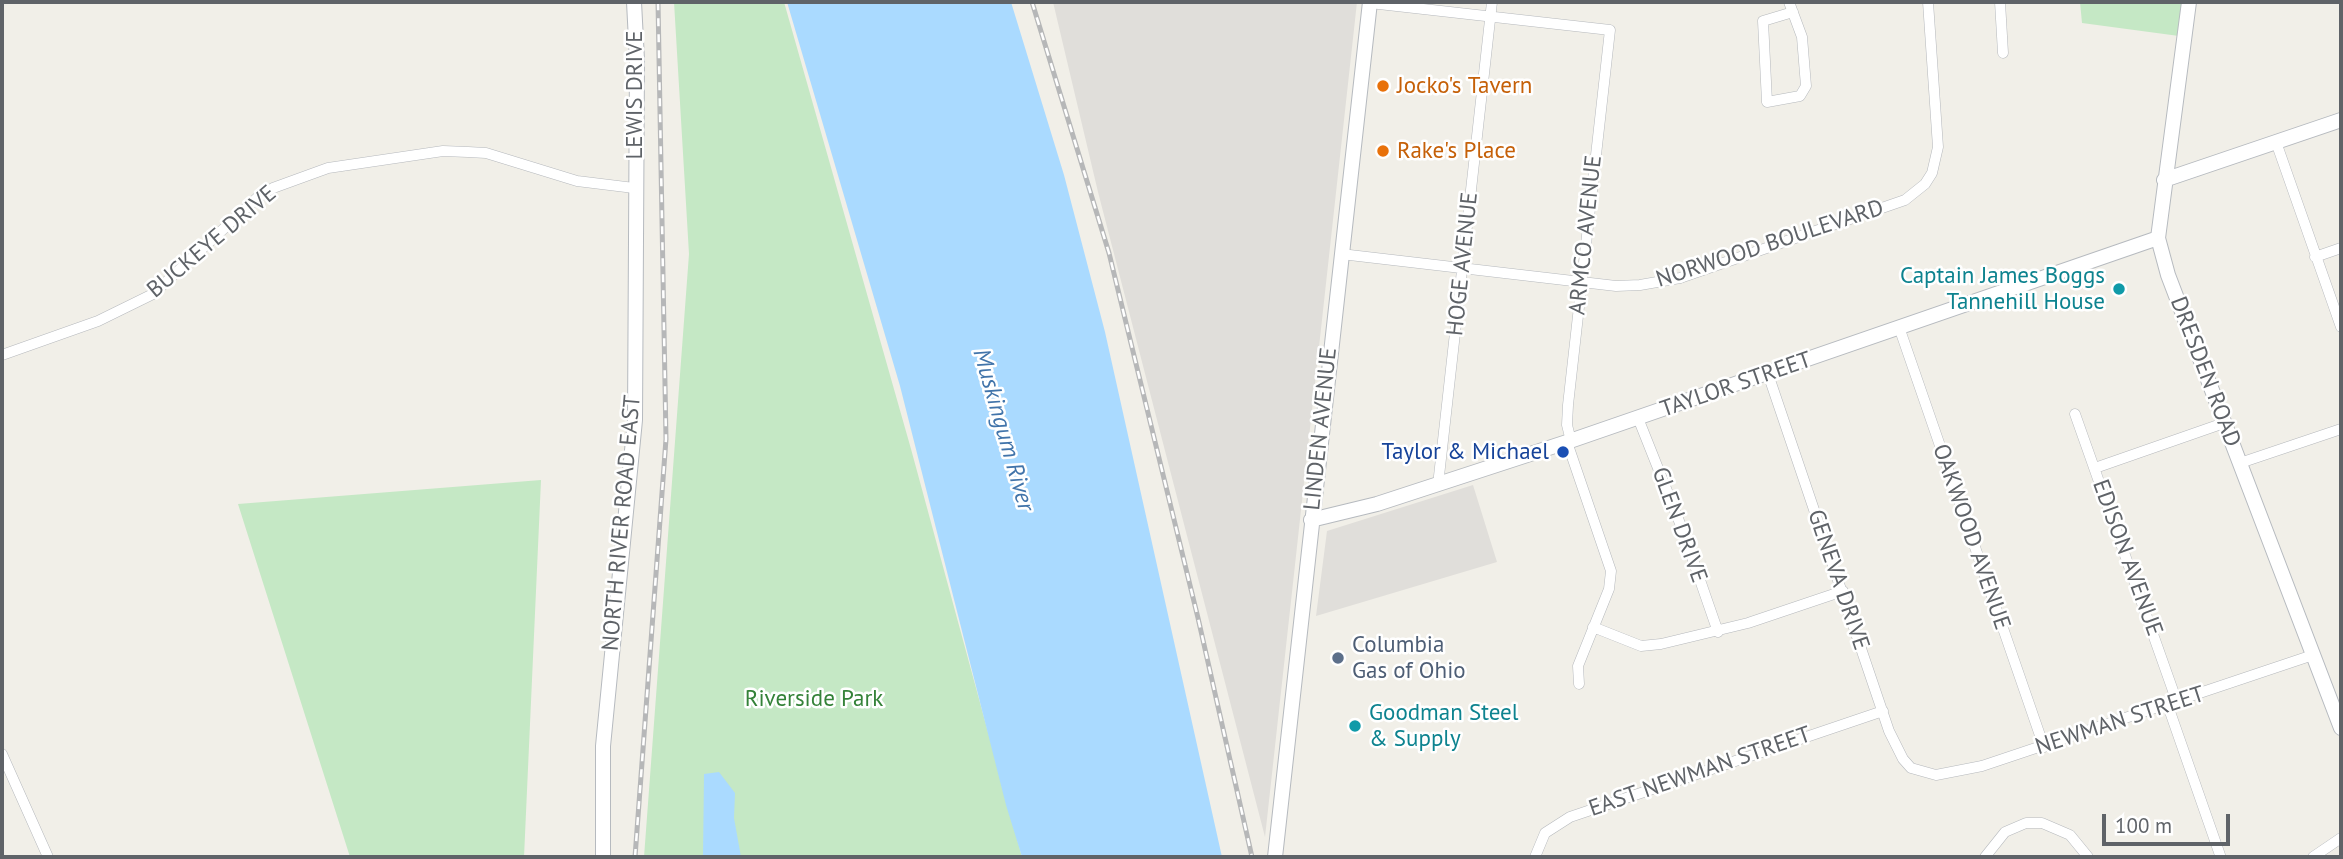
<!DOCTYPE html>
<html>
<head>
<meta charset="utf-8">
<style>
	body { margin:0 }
	#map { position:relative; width:2343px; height:859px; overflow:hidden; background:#f1efe8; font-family:"PT Sans",sans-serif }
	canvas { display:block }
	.frame { position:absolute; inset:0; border:4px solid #5f6368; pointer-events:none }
	.scale { position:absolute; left:2102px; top:814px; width:128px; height:32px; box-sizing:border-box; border:4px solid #5f6368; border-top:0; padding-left:9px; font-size:21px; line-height:24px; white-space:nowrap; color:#5f6368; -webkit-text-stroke:5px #fff; paint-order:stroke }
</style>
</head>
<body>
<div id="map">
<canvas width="2343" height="859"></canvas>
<div class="frame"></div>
<div class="scale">100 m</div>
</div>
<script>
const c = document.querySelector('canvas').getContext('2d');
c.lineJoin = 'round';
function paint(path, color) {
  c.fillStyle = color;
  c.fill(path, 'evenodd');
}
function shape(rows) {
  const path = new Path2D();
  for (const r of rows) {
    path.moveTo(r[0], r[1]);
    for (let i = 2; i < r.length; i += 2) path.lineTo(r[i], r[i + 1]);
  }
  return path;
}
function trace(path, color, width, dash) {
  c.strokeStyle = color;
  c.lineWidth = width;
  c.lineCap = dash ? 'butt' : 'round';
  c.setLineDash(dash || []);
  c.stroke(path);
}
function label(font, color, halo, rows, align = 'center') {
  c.font = font + ' "PT Sans",sans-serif';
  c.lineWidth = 5;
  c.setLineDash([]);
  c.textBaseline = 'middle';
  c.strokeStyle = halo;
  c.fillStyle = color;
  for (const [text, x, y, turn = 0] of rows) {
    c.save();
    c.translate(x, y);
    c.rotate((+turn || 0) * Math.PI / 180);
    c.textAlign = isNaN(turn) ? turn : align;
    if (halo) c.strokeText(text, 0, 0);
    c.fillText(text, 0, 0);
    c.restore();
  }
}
paint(shape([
	[1053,2,1357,2,1265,837,1098,192],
	[1473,485,1497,562,1316,616,1327,531]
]), '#e0deda');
paint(shape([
	[674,2,784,2,911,449,1022,857,644,857,689,254],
	[2080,2,2184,2,2179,36,2082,23],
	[541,480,524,857,350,857,238,504]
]), '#c5e8c5');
paint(shape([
	[787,2,1011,2,1064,175,1105,332,1222,857,1022,857,1006,805,900,386],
	[719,772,735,793,734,818,741,857,703,857,704,774]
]), '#aadaff');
const street = shape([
	[1789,2,1802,37,1806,86,1800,96,1767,102,1763,21,1793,12],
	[2000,2,2003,53],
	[1370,3,1610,30,1568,405,1567,425,1571,441],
	[2276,142,2341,327],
	[1341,254,1616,286,1640,285,1680,278,1905,200,1925,184,1932,173,1938,147,1928,2],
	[2315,257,2341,248],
	[1899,327,2044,747],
	[2,355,98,321,153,294,257,198,273,188,328,168,443,151,468,152,486,153,577,181,634,188],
	[1768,374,1889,731,1903,759,1911,768,1936,775,1982,766,2313,655],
	[2075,414,2177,702],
	[1638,418,1683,531,1718,632],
	[1567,442,1611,571,1609,589,1578,666,1579,684],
	[2240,463,2341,429],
	[2095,468,2224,423],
	[1438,485,1492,2],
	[1593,627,1641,646,1661,644,1748,623,1843,591],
	[2168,706,2220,855],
	[2,754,48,857],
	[1535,857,1545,833,1570,817,1883,711],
	[1985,857,2005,832,2026,823,2042,823,2070,835,2088,857],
	[2313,857,2341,838]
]);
const secondary = shape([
	[2189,2,2158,238,2168,275,2341,728],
	[2164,180,2341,120],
	[1311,520,1377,504,1567,442,2158,238],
	[603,857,603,746,635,420,637,60,634,2],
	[1275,857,1370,2]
]);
trace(street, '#b5b8bc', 11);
trace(secondary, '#b6babf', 16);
trace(street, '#fff', 10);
trace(secondary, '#fff', 14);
const rail = shape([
	[1032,2,1109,253,1198,618,1252,857],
	[635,857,666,439,658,2]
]);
trace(rail, '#b6b7b8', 5);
trace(rail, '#fff', 2.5, [8]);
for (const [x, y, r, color] of [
	[1383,86,7,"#e8710a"],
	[1383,151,7,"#e8710a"],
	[2119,289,7,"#0f9aa8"],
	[1563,452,7,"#1a4fb4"],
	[1338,658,7,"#5c6f8a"],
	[1355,726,7,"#0f9aa8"]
]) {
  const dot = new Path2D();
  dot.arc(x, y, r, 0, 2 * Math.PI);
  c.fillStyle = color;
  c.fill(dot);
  trace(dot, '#fff', 2.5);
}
label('23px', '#c56008', '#fff', [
	["Jocko's Tavern",1397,86],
	["Rake's Place",1397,151]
], 'left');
label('23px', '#5f6368', '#fff', [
	["LEWIS DRIVE",635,95,-90],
	["ARMCO AVENUE",1586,235,-84],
	["BUCKEYE DRIVE",212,242,-40],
	["NORWOOD BOULEVARD",1770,244,-18],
	["HOGE AVENUE",1463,264,-84],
	["DRESDEN ROAD",2205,372,69],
	["TAYLOR STREET",1736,385,-19],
	["LINDEN AVENUE",1321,429,-84],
	["NORTH RIVER ROAD EAST",622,523,-85],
	["GLEN DRIVE",1679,525,70],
	["OAKWOOD AVENUE",1971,537,71],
	["EDISON AVENUE",2127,558,70],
	["GENEVA DRIVE",1838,580,71],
	["NEWMAN STREET",2120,721,-18],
	["EAST NEWMAN STREET",1700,772,-19]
]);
label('23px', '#0d838f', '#fff', [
	["Captain James Boggs",2105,276],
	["Tannehill House",2105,302],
	["Goodman Steel",1369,713,"left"],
	["& Supply",1369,739,"left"]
], 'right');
label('23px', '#164399', '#fff', [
	["Taylor & Michael",1549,452]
], 'right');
label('23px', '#4e5e75', '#fff', [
	["Columbia",1352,645],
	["Gas of Ohio",1352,671]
], 'left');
label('23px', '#348238', '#fff', [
	["Riverside Park",814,699]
]);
label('italic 24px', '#4174aa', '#fff', [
	["Muskingum River",1003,430,74]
]);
</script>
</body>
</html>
